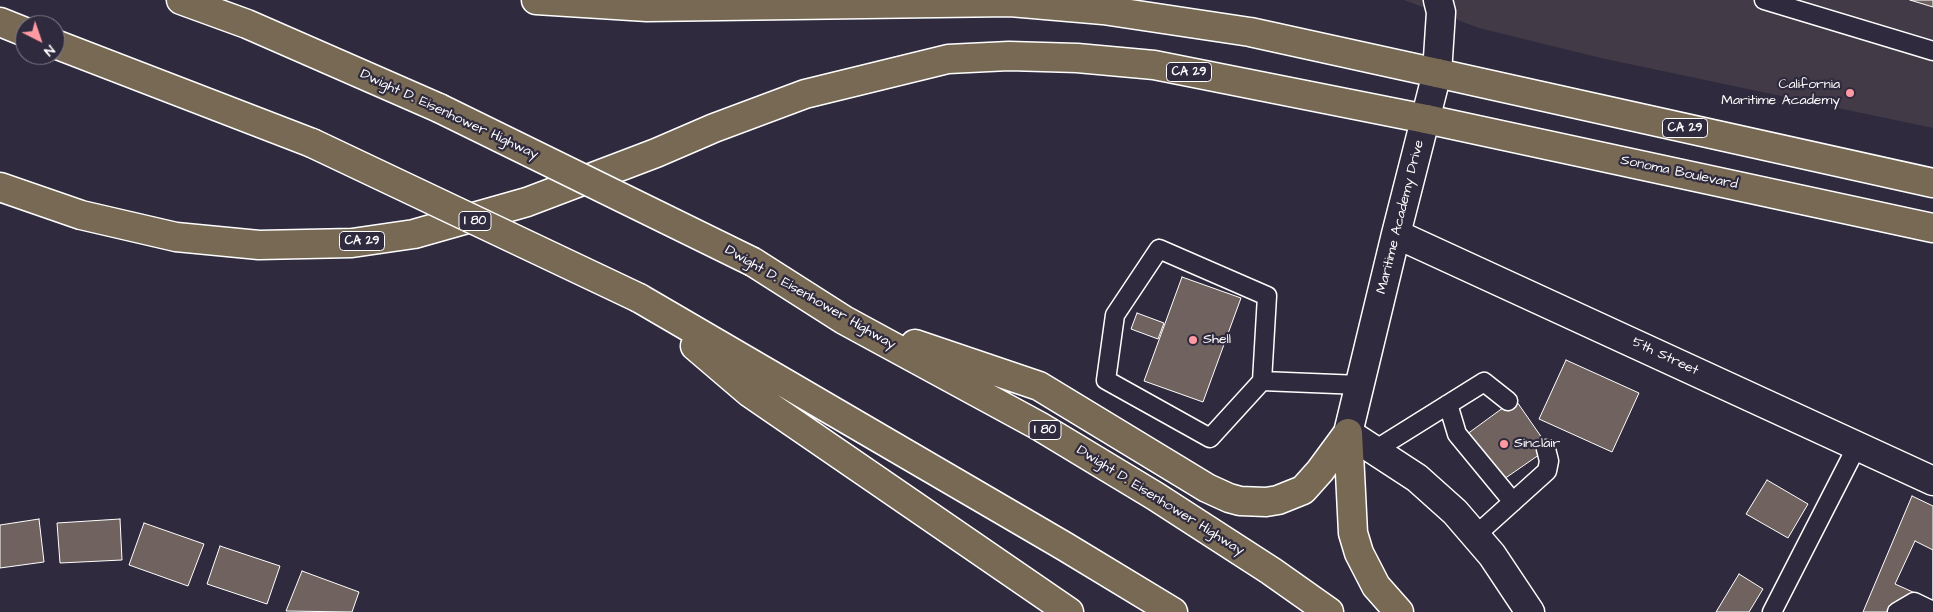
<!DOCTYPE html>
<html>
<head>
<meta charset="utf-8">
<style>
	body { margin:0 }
	#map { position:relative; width:1933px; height:612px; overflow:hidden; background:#2f2a3d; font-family:"Architects Daughter",sans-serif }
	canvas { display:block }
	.north { position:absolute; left:15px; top:15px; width:50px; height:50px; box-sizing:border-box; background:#2f2a3d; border:1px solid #827f8b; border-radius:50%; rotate:139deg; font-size:14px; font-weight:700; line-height:20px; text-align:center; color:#fff }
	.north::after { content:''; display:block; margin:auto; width:18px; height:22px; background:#ff9aa2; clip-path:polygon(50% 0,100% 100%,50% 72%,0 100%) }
</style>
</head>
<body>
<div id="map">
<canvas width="1933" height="612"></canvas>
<div class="north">N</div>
</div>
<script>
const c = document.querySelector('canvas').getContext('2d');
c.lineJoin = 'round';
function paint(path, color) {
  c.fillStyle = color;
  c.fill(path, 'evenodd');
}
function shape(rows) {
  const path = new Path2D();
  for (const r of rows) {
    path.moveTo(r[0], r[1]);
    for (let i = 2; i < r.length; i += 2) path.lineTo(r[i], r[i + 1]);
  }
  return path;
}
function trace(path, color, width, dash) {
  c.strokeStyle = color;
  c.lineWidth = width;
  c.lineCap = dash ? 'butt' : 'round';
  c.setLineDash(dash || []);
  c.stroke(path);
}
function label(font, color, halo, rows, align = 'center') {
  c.font = font + ' "Architects Daughter",sans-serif';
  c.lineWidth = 4.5;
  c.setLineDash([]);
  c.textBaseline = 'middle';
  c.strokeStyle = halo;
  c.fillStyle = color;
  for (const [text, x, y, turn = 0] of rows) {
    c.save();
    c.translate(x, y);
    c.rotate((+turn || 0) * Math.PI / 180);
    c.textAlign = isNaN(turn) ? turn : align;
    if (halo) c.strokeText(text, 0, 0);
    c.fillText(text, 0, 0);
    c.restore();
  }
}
paint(shape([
	[1404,0,1933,0,1933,128,1601,58,1479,28]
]), '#423b47');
const building = shape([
	[1910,0,1933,0,1933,7,1910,0],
	[1182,277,1241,298,1203,402,1144,381,1182,277],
	[1137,313,1164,323,1158,339,1131,329,1137,313],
	[1566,360,1639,393,1612,452,1539,419,1566,360],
	[1515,399,1549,448,1491,488,1459,440,1515,399],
	[1767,480,1808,504,1788,538,1746,514,1767,480],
	[1912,496,1933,506,1933,612,1863,612,1912,496],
	[39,519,44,562,0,568,0,525,39,519],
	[120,519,122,560,60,563,57,523,120,519],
	[144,523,204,544,188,586,129,565,144,523],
	[1915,541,1933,550,1933,601,1895,584,1915,541],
	[220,546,280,566,267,604,207,584,220,546],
	[302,571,359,592,352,612,286,611,302,571],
	[1739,574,1763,589,1749,612,1716,612,1739,574]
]);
paint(building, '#70635f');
trace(building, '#fff', 1);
const service = shape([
	[1764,0,1933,51],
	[1159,249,1267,296,1262,381,1210,438,1106,380,1115,315,1159,249],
	[1262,381,1360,385],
	[1448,404,1457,434,1513,502],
	[1375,450,1484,382,1508,401],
	[1476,535,1547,471,1549,461,1546,449],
	[1772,612,1857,446],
	[1897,612,1914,602,1933,611]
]);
const tertiary = shape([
	[1438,0,1441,12,1437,73,1396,234,1348,433,1417,478,1455,512,1492,555,1530,612],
	[1396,234,1933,481]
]);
const primary = shape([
	[1437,73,1933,183],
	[1426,119,1933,228]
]);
const motorway = shape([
	[181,0,247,24,439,108],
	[536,0,647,7,1010,2,1103,10,1250,32,1437,73],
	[0,22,25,32],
	[55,44,312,143],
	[0,187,81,215,176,237,259,245,352,243,414,234,527,202,656,153,714,128,805,94,948,59,1009,56,1077,58,1154,65,1426,119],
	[753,262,844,320,1039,426,1155,496,1271,571,1329,612],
	[639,298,1064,546,1173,612],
	[915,344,1039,386,1207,488,1229,498,1240,501,1266,502,1278,500,1303,490,1320,471,1348,433],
	[695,346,750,393,1069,612],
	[1348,433,1353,533,1359,553,1376,586,1399,612]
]);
trace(service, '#fff', 21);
trace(tertiary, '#fff', 31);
trace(primary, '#fff', 31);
trace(motorway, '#fff', 31);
trace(service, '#2f2a3d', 18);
trace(tertiary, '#2f2a3d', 28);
trace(primary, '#786954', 28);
trace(motorway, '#786954', 28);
const motorwayBridge = shape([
	[439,108,753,262],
	[312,143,639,298]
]);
trace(motorwayBridge, '#fff', 31, []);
trace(motorwayBridge, '#786954', 28);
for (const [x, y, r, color] of [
	[1850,93,5,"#ff9aa2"],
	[1193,340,5,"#ff9aa2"],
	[1504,444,5,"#ff9aa2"]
]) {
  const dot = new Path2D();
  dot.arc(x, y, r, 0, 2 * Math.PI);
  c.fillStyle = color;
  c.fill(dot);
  trace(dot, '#2f2a3d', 2);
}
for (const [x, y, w] of [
	[1189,72,45],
	[1685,128,45],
	[475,221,32],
	[362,241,45],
	[1045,430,32]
]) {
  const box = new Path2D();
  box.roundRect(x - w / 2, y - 9.5, w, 19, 4);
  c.fillStyle = '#2f2a3d';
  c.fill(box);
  trace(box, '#fff', 1);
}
label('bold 12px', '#fff', null, [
	["CA 29",1189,72],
	["CA 29",1685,128],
	["I 80",475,221],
	["CA 29",362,241],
	["I 80",1045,430]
]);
label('14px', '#fff', '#2f2a3d', [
	["California",1840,85,"right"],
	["Maritime Academy",1840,101,"right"],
	["Shell",1203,340],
	["Sinclair",1514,444]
], 'left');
label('14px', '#fff', '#2f2a3d', [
	["Dwight D. Eisenhower Highway",449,115,25],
	["Sonoma Boulevard",1679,173,12],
	["Maritime Academy Drive",1401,217,-76],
	["Dwight D. Eisenhower Highway",810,298,30],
	["5th Street",1665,357,25],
	["Dwight D. Eisenhower Highway",1160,501,32]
]);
</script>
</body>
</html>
